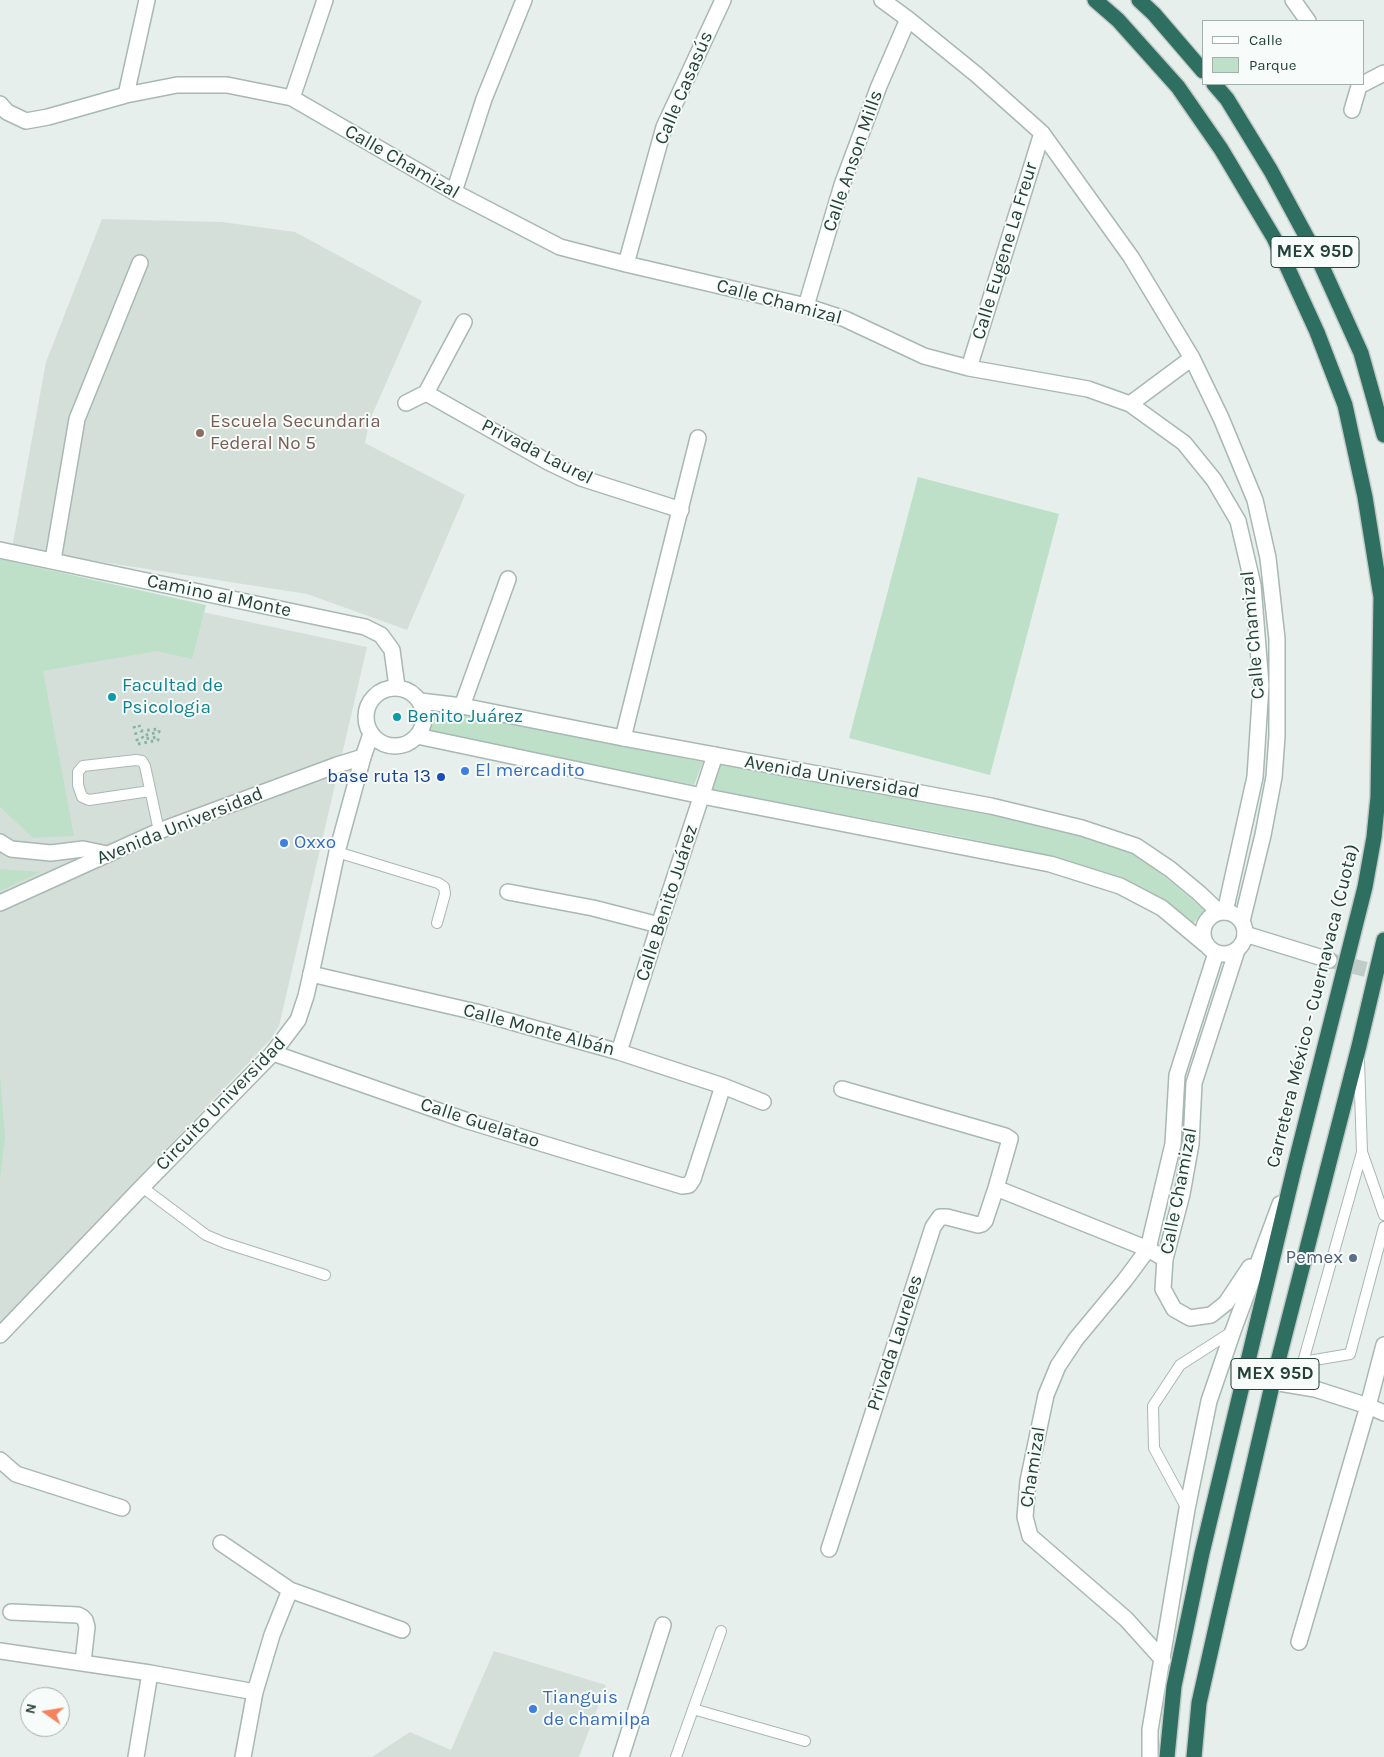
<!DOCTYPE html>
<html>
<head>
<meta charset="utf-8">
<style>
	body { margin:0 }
	#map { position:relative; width:1384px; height:1757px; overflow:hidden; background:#e6efeb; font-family:Karla,sans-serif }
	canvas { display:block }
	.legend { position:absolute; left:1202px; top:20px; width:162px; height:65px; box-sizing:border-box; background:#f7fbf9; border:1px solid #a3b1ad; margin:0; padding:6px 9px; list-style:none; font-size:15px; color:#24423a }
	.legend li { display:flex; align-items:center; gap:10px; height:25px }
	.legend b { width:25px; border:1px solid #a3b1ad }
	.north { position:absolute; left:20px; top:1687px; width:50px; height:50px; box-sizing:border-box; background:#f7fbf9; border:1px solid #a3b1ad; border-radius:50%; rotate:283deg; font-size:14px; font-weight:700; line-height:20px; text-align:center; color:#24423a }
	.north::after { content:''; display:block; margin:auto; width:18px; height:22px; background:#f4845f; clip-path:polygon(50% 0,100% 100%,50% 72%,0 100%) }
</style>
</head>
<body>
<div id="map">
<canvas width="1384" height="1757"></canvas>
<ul class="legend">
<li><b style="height:6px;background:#fff"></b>Calle</li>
<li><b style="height:14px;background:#bfe0c8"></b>Parque</li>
</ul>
<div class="north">N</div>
</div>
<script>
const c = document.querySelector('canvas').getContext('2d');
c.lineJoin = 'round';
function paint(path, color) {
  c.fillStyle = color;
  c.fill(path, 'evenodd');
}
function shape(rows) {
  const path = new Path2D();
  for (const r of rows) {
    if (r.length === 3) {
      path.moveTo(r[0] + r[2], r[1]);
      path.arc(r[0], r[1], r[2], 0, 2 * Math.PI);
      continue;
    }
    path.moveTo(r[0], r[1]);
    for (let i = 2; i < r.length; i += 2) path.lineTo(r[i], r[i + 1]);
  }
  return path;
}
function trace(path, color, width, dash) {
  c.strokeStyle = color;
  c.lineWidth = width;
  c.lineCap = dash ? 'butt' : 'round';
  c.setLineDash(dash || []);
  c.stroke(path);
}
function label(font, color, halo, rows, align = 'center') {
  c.font = font + ' Karla,sans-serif';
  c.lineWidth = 4;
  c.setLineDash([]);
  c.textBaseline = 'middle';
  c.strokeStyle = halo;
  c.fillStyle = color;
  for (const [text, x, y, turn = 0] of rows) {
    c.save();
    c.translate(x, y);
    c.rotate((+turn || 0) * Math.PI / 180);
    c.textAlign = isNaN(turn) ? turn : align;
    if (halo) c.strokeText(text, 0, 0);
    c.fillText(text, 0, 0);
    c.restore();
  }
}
paint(shape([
	[102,219,222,222,295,232,422,301,369,422,365,443,465,495,407,630,307,594,12,548,46,362],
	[0,569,367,647,279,1026,271,1039,0,1324],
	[494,1651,606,1685,579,1757,372,1757,410,1732,451,1750]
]), '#d4dfda');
paint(shape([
	[918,477,1059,514,990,775,849,738],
	[0,559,206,605,192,659,157,651,43,671,74,836,33,838,0,807],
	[434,709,703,762,694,785,428,733],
	[722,761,1059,827,1137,854,1205,910,1192,925,1129,881,1054,857,961,837,710,789],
	[0,869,41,872,0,891],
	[0,1074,5,1137,0,1179]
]), '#bfe0c8');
trace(shape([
	[1329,960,1384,974]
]), '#bfccc8', 15, [15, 8]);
const service = shape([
	[150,791,89,800,82,797,78,785,78,772,83,766,136,760,142,761,145,766,159,831],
	[337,852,438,883,444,887,445,894,437,923],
	[1362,1152,1384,1215],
	[142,1187,206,1235,225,1243,325,1275],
	[1303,1362,1362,1152,1359,1061],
	[1274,1377,1303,1362,1350,1354,1384,1227],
	[1187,1509,1154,1448,1153,1406,1180,1365,1233,1331],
	[693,1709,805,1741],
	[676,1757,721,1631]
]);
const minor = shape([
	[882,0,908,19,977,75,1042,133,1131,257,1192,358,1221,418,1255,500,1268,558,1277,639,1277,736,1274,777,1263,835,1242,921],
	[1293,0,1308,21],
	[1359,86,1384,73],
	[126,95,147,0],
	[292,98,325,0],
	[0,104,7,112,26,121,48,117,126,95,177,85,227,85,292,98,454,192,560,247,626,264,806,306,845,319,924,356,969,368,1088,389,1130,404,1184,443,1214,480,1238,521,1253,585,1261,685,1255,777,1225,912],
	[1352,110,1359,86],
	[454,192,484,99,524,0],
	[626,264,664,127,723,0],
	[806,306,842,185,879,86,908,19],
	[969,368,1042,133],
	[426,393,548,462,581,478,681,510],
	[406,403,426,393,464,322],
	[1130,404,1192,358],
	[0,550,365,627,381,635,392,650,397,687],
	[53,560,77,419,140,263],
	[462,706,508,579],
	[623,738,698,438],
	[0,842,11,849,51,853,83,849,107,854],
	[508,892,593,908,659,925],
	[0,903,159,831,337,765,363,757],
	[1245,934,1329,960],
	[311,974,476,1012,619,1052,723,1086,763,1102],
	[619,1052,659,925,715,755],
	[273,1053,465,1120,682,1186,689,1185,693,1179,723,1086],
	[996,1188,1148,1249,1165,1259],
	[1273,1382,1315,1389,1368,1406,1384,1413],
	[0,1460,16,1474,122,1508],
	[221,1543,290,1590,402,1630],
	[829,1549,933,1227,940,1217,947,1217,978,1225,982,1224,985,1221,996,1188,1010,1139,1005,1136,842,1089],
	[11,1612,78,1615,82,1617,85,1620,87,1627,83,1662],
	[1299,1642,1368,1406,1384,1345],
	[0,1651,150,1673,255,1692],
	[136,1757,150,1673],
	[243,1757,255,1692,272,1635,290,1590],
	[621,1757,663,1625]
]);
const tertiary = shape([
	[395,717,29],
	[420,701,462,706,623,738,991,806,1082,828,1136,846,1170,869,1199,893,1219,912],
	[417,736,702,796,1050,864,1120,886,1162,908,1205,944],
	[1224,933,21],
	[1237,950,1194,1083,1191,1144,1182,1194,1165,1259,1163,1289,1174,1309,1190,1318,1211,1315,1226,1303,1250,1267],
	[0,1335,142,1187,273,1053,298,1020,306,996,311,974,337,852,363,757,371,734],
	[1163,1660,1126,1619,1030,1536,1025,1517,1028,1481,1046,1395,1058,1366,1076,1339,1125,1280,1148,1249,1173,1144,1177,1075,1216,953],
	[1150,1757,1150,1730,1187,1509,1209,1401,1233,1331,1280,1204]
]);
const motorway = shape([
	[1095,0,1118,20,1178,87,1221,149,1274,238,1317,332,1345,405,1365,497,1381,597,1378,797,1374,837,1365,887,1295,1165,1202,1553,1174,1686,1167,1757],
	[1139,0,1154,14,1203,71],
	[1214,84,1227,99,1271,171,1319,260,1361,353,1384,435],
	[1194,1757,1199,1703,1219,1614,1274,1377,1359,1046,1384,940]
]);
trace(service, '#a8b8b2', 12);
trace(minor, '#a8b8b2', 18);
trace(tertiary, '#a8b8b2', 18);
trace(motorway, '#c2cac8', 18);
trace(shape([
	[134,726,138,744],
	[138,744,158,740,158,737,143,739,142,736,159,732,159,729,141,731,139,725]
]), '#86b3a5', 3, [2.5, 4]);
trace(service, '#fff', 10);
trace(minor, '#fff', 15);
trace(tertiary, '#fff', 15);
trace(motorway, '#2f6f62', 15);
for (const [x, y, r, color] of [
	[200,433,5,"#8d6e63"],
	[112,697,5,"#0f9aa8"],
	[397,717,5,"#0f9aa8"],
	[465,771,5,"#3f7fe0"],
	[441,777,5,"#1a4fb4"],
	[284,843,5,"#3f7fe0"],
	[1353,1258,5,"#5c6f8a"],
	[533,1709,5,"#3f7fe0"]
]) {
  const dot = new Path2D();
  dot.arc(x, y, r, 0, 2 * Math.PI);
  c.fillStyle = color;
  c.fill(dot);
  trace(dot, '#f7fbf9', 2);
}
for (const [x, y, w] of [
	[1315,252,88],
	[1275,1374,88]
]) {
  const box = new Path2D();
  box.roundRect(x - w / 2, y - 15.5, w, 31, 4);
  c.fillStyle = '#f7fbf9';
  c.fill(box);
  trace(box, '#24423a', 1);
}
label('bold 18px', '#24423a', null, [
	["MEX 95D",1315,252],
	["MEX 95D",1275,1374]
]);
label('19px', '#24423a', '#f7fbf9', [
	["Calle Casasús",684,88,-67],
	["Calle Anson Mills",853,161,-71],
	["Calle Chamizal",402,162,30],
	["Calle Eugene La Freur",1005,251,-73],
	["Calle Chamizal",779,302,15],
	["Privada Laurel",537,452,27],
	["Camino al Monte",219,596,12],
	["Calle Chamizal",1253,635,-95],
	["Avenida Universidad",832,777,10],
	["Avenida Universidad",180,826,-22],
	["Calle Benito Juárez",667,903,-72],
	["Carretera México - Cuernavaca (Cuota)",1313,1006,-76],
	["Calle Monte Albán",539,1030,15],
	["Circuito Universidad",221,1104,-46],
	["Calle Guelatao",480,1123,18],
	["Calle Chamizal",1179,1191,-79],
	["Privada Laureles",895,1343,-72],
	["Chamizal",1033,1467,-81]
]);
label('19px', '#785e54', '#f7fbf9', [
	["Escuela Secundaria",210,422],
	["Federal No 5",210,444]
], 'left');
label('19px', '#0d838f', '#f7fbf9', [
	["Facultad de",122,686],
	["Psicologia",122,708],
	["Benito Juárez",407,717]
], 'left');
label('19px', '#366cbe', '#f7fbf9', [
	["El mercadito",475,771],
	["Oxxo",294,843],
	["Tianguis",543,1698],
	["de chamilpa",543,1720]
], 'left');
label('19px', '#164399', '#f7fbf9', [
	["base ruta 13",431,777]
], 'right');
label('19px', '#4e5e75', '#f7fbf9', [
	["Pemex",1343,1258]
], 'right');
</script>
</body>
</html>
